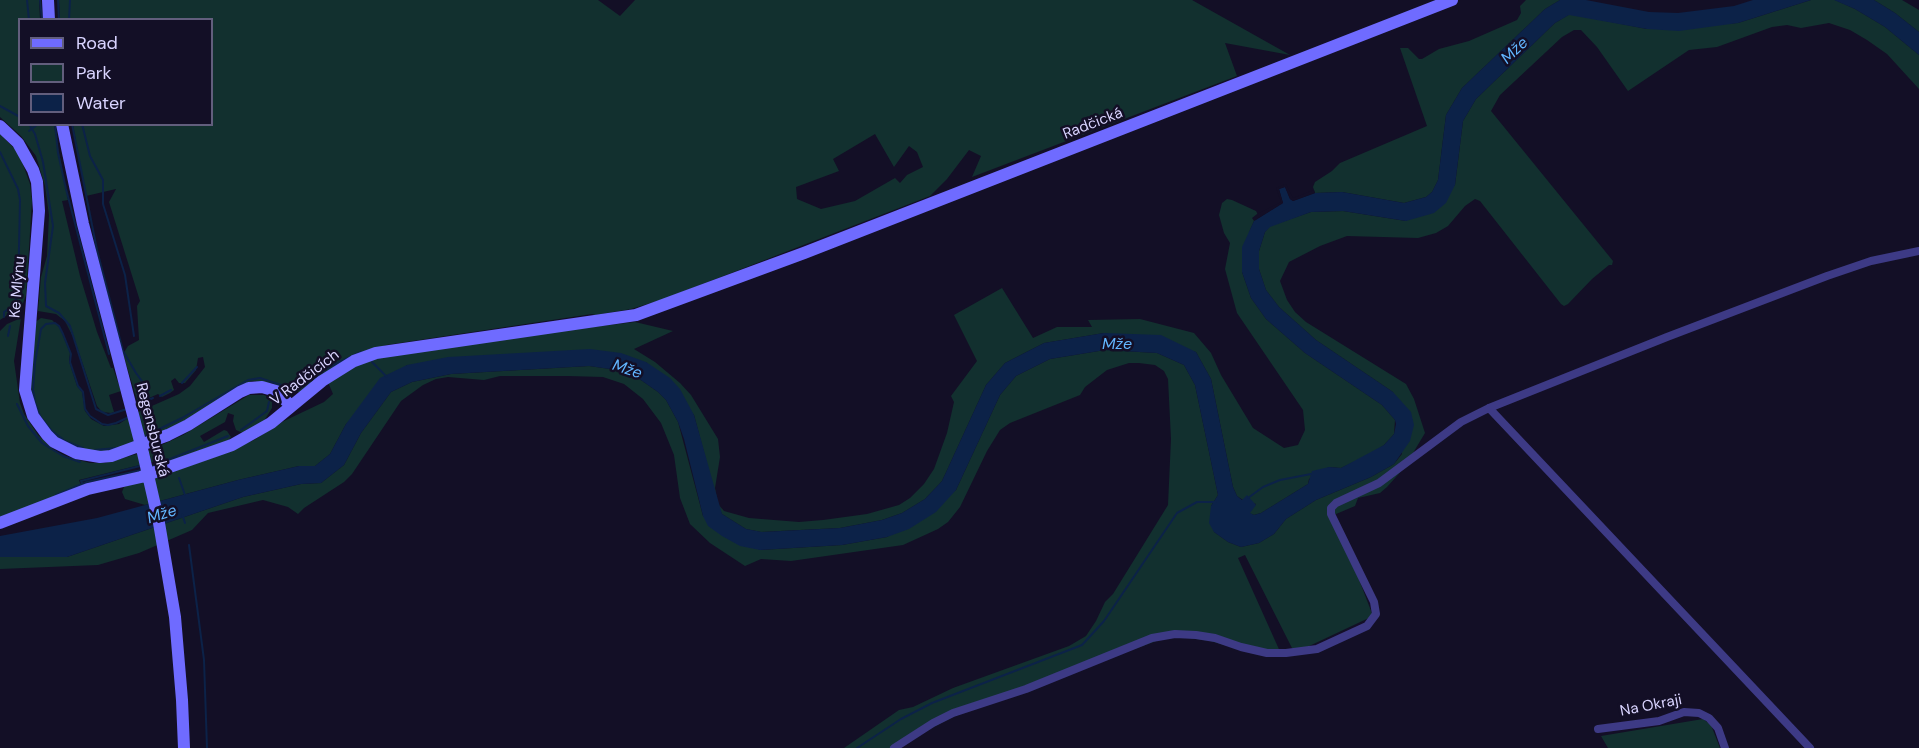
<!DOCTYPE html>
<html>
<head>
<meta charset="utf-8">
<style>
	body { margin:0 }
	#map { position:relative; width:1919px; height:748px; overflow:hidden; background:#130f26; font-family:"DM Sans",sans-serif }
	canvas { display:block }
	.legend { position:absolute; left:18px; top:18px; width:195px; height:108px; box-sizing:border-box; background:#130f26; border:2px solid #625e7d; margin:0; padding:8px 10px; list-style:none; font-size:18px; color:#d9d4ff }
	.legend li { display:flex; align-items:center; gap:12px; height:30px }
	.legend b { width:30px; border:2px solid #625e7d }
</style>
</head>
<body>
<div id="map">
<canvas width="1919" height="748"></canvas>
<ul class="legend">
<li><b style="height:8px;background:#6f6bff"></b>Road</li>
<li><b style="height:16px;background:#12302f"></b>Park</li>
<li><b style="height:16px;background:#0c2248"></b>Water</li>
</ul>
</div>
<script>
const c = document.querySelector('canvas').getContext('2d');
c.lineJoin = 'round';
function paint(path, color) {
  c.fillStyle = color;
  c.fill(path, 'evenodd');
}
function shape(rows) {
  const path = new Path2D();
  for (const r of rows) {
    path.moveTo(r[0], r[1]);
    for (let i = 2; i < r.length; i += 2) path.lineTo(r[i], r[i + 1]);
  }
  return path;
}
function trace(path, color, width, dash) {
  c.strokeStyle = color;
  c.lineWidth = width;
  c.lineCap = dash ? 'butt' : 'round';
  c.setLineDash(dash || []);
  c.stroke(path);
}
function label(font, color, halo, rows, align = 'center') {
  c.font = font + ' "DM Sans",sans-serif';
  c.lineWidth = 5;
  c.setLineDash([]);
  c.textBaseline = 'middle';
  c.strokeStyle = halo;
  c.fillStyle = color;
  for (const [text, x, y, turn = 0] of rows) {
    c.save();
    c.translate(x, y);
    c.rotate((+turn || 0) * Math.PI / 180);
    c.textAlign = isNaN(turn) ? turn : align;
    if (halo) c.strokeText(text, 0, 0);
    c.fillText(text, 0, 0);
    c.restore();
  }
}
paint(shape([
	[0,0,39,0,40,19,20,20,20,124,54,125,68,200,62,201,80,276,97,332,111,368,113,368,121,391,109,395,114,412,111,413,102,412,97,406,75,341,65,321,56,314,38,311,41,277,47,256,49,215,45,186,36,156,21,136,0,117],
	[59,0,598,0,620,16,635,0,1192,0,1290,55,1225,43,1237,76,972,177,981,156,969,150,947,179,930,196,664,299,631,309,595,315,592,314,386,345,358,355,635,322,673,331,634,349,655,362,680,383,691,395,718,439,720,457,715,488,718,504,724,511,749,518,799,522,823,520,867,514,899,505,910,498,924,484,934,469,947,433,954,402,951,396,977,361,954,315,1002,288,1033,338,1057,327,1092,327,1088,320,1140,319,1194,333,1211,353,1221,375,1253,428,1284,448,1298,445,1305,430,1303,410,1237,313,1225,269,1230,243,1224,233,1219,215,1222,203,1227,199,1232,200,1256,211,1259,217,1254,221,1250,230,1242,272,1251,298,1266,319,1305,353,1382,405,1395,420,1394,434,1384,445,1373,453,1341,468,1329,467,1309,479,1308,484,1261,513,1254,515,1249,513,1256,504,1243,500,1237,496,1233,487,1211,379,1196,352,1104,333,1044,343,1005,363,986,385,942,481,925,499,902,513,882,520,840,528,761,532,746,529,722,514,719,509,694,415,646,362,407,365,346,424,330,454,315,466,299,466,238,480,145,505,125,499,122,492,124,487,198,463,254,440,284,421,324,402,333,394,325,375,300,392,292,392,272,383,252,381,242,385,182,425,117,450,89,452,61,440,47,428,38,415,31,388,34,323,41,318,52,320,60,328,70,353,69,361,77,386,82,392,85,411,91,419,104,426,119,424,136,413,179,394,190,386,205,367,203,357,198,358,196,370,185,383,179,383,175,378,171,381,174,390,170,393,162,397,158,394,138,403,123,354,128,346,139,340,137,306,140,301,109,202,116,189,86,196,73,125,212,124,212,20,60,19],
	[875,134,894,167,909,146,917,152,923,167,907,175,900,183,895,178,855,201,821,209,797,199,796,187,839,171,833,159],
	[1526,0,1560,0,1545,9,1462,88,1446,115,1438,180,1432,192,1426,197,1404,203,1342,192,1315,193,1313,187,1315,182,1332,171,1340,163,1427,126,1400,48,1408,48,1419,59,1422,59,1439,49,1469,41,1517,20,1521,13,1520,6],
	[1811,0,1835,0,1855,9,1885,27,1919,55,1919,89,1887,54,1867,40,1850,30,1829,23,1801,28,1787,25,1772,27,1717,47,1689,50,1628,91,1597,47,1581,30,1574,30,1562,37,1500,95,1491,111,1613,261,1612,265,1609,265,1592,279,1568,304,1564,306,1561,304,1480,201,1475,199,1465,206,1448,226,1436,233,1418,238,1347,236,1320,246,1289,262,1280,281,1287,300,1295,312,1306,322,1406,384,1414,399,1425,433,1404,468,1387,487,1380,493,1358,498,1355,506,1329,517,1358,577,1373,616,1305,648,1292,648,1245,555,1238,558,1282,656,1252,653,1210,641,1181,637,1162,639,961,713,928,730,900,748,844,748,899,710,913,707,953,688,1069,646,1086,636,1096,621,1105,602,1113,594,1168,505,1171,439,1168,379,1164,371,1155,365,1139,363,1129,363,1107,370,1085,387,1080,395,1010,423,1000,430,987,451,960,507,948,522,938,529,903,545,791,561,761,559,745,566,710,543,690,524,680,498,674,455,661,423,643,399,624,384,603,377,568,376,500,376,484,380,448,377,436,379,423,385,401,401,352,474,344,482,304,508,298,514,288,507,263,500,208,513,192,530,139,553,98,565,0,569,0,557,67,557,243,497,301,484,321,483,344,465,361,433,391,392,412,382,451,374,589,366,617,370,638,378,658,392,666,400,678,422,703,516,760,550,842,545,887,537,956,490,1000,395,1016,376,1050,359,1105,350,1157,353,1184,365,1195,385,1218,495,1211,506,1214,532,1228,542,1241,547,1259,543,1274,534,1286,519,1316,500,1371,477,1394,464,1402,454,1393,392,1316,340,1279,307,1266,290,1259,269,1259,251,1265,232,1270,226,1311,212,1343,211,1406,221,1455,185,1463,121,1476,99,1555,23,1570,14,1647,29,1738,23],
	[1874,0,1902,0,1919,10,1919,32,1895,13],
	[0,134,15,149,21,159,30,184,32,201,26,295,21,309,12,312,0,320],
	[21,318,14,361,20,403,24,414,38,435,55,451,68,457,90,463,105,463,151,450,183,435,249,395,264,395,268,397,272,401,272,408,264,421,243,433,236,430,233,421,234,415,228,413,225,422,200,436,204,442,224,430,227,431,231,437,228,441,160,466,156,461,79,480,81,486,0,518,0,331,7,324],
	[1703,719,1711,725,1720,748,1608,748,1601,736]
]), '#12302f');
paint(shape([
	[1560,0,1586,0,1649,12,1678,13,1734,6,1753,0,1811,0,1738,23,1679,31,1647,29,1569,15,1555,23,1476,99,1463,121,1455,185,1446,203,1434,213,1406,221,1343,211,1311,212,1270,227,1265,232,1259,251,1259,269,1266,290,1279,307,1316,340,1393,392,1411,412,1414,425,1410,441,1394,464,1371,477,1316,500,1286,519,1274,534,1259,543,1241,547,1228,542,1214,532,1209,523,1211,506,1218,495,1195,385,1184,365,1157,353,1105,350,1050,359,1016,376,1000,395,956,490,936,512,909,529,887,537,842,545,760,550,740,546,722,536,708,526,703,516,684,439,678,422,666,400,658,392,638,378,617,370,589,366,451,374,412,382,391,392,361,433,344,465,321,483,301,484,243,497,67,557,0,557,0,536,97,518,238,480,299,466,315,466,330,454,346,424,380,378,407,365,448,357,590,349,621,353,646,362,670,378,680,389,694,415,722,514,746,529,762,532,840,528,882,520,902,513,925,499,942,481,986,385,1005,363,1044,343,1104,333,1161,335,1196,352,1211,379,1233,487,1237,496,1242,500,1247,495,1256,505,1250,513,1254,515,1261,513,1308,484,1312,471,1329,467,1341,468,1384,445,1394,434,1396,424,1395,420,1382,405,1305,353,1266,319,1251,298,1242,272,1242,247,1254,221,1283,203,1279,189,1285,187,1290,199,1293,201,1315,193,1342,192,1404,203,1426,197,1432,192,1438,180,1446,115,1462,88,1545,9],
	[1834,0,1874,0,1895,13,1919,32,1919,55,1885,27,1855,9]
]), '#0c2248');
paint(shape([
	[1286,184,1293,198,1314,190,1315,193,1293,201,1290,199,1285,187,1279,189,1283,203,1254,221,1252,218,1257,214,1281,202,1276,188]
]), '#130f26');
trace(shape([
	[27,0,29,20],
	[40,0,42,20],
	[58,0,59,20],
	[69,20,70,0],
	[0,106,20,117],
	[29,124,35,134,43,162,53,226,45,283,46,306,59,313,70,326,96,409,108,415,127,409],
	[55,124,58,153,66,189,109,354],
	[72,124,97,250,123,351,136,373,144,384,149,400],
	[82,124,90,156,103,180,103,204,125,275,134,336],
	[29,131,38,124],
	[0,152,18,189,20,200,18,294,14,305,4,312,4,317],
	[8,336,10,326],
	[372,362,387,377],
	[182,383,197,367],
	[160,396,171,390],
	[17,404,28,426,42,443,63,456,80,462],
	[135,406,153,398],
	[241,430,267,411,269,402],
	[143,437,182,418,248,380,260,378,293,389,299,389,329,367,361,352],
	[83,448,65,441,52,431,40,416,35,402,33,390,35,362,41,329,46,324,55,323,59,326,63,334,71,354,70,362,78,386,83,392,85,409,90,416,102,424,108,425,116,423,129,417],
	[95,450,116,448],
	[150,467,228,436],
	[179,478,185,495],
	[82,483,81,481,140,466],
	[56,495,87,482,142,470],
	[1248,498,1263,487,1280,480,1311,474],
	[182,514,185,523],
	[189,545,204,660,207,748],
	[857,748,901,719,932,703,1082,645,1104,621,1177,513,1197,502,1216,502]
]), '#0c2248', 2);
trace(shape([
	[1489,408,1810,748],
	[1598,729,1659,721,1684,712,1699,713,1709,718,1718,728,1725,748],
	[894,748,933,723,953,713,1026,689,1152,638,1175,634,1196,635,1215,638,1241,647,1267,653,1286,653,1317,649,1367,626,1376,614,1374,602,1331,514,1331,508,1336,503,1379,483,1461,422,1489,408,1667,337,1827,276,1871,261,1919,251]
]), '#3d3a85', 8);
trace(shape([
	[48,0,49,20],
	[62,124,83,224,143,453,159,523,175,617,182,700,184,748],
	[0,126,18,143,33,170,37,182,39,211,25,390,33,416,47,435,54,442,76,453,100,457,111,456,168,435,188,425,240,392,249,388,262,387,276,391,291,406],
	[0,523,88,489,141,477,232,445,271,423,322,381,354,361,376,353,636,315,804,253,1452,0]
]), '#6f6bff', 12);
label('15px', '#d9d4ff', '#130f26', [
	["Radčická",1093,124,-21],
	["Ke Mlýnu",18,287,-85],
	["V Radčicích",305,378,-37],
	["Regensburská",152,430,76],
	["Na Okraji",1651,706,-11]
]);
label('italic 16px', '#62b6ff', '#130f26', [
	["Mže",1515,51,-44],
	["Mže",1117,345],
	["Mže",627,370,18],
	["Mže",162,515,-18]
]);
</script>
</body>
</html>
